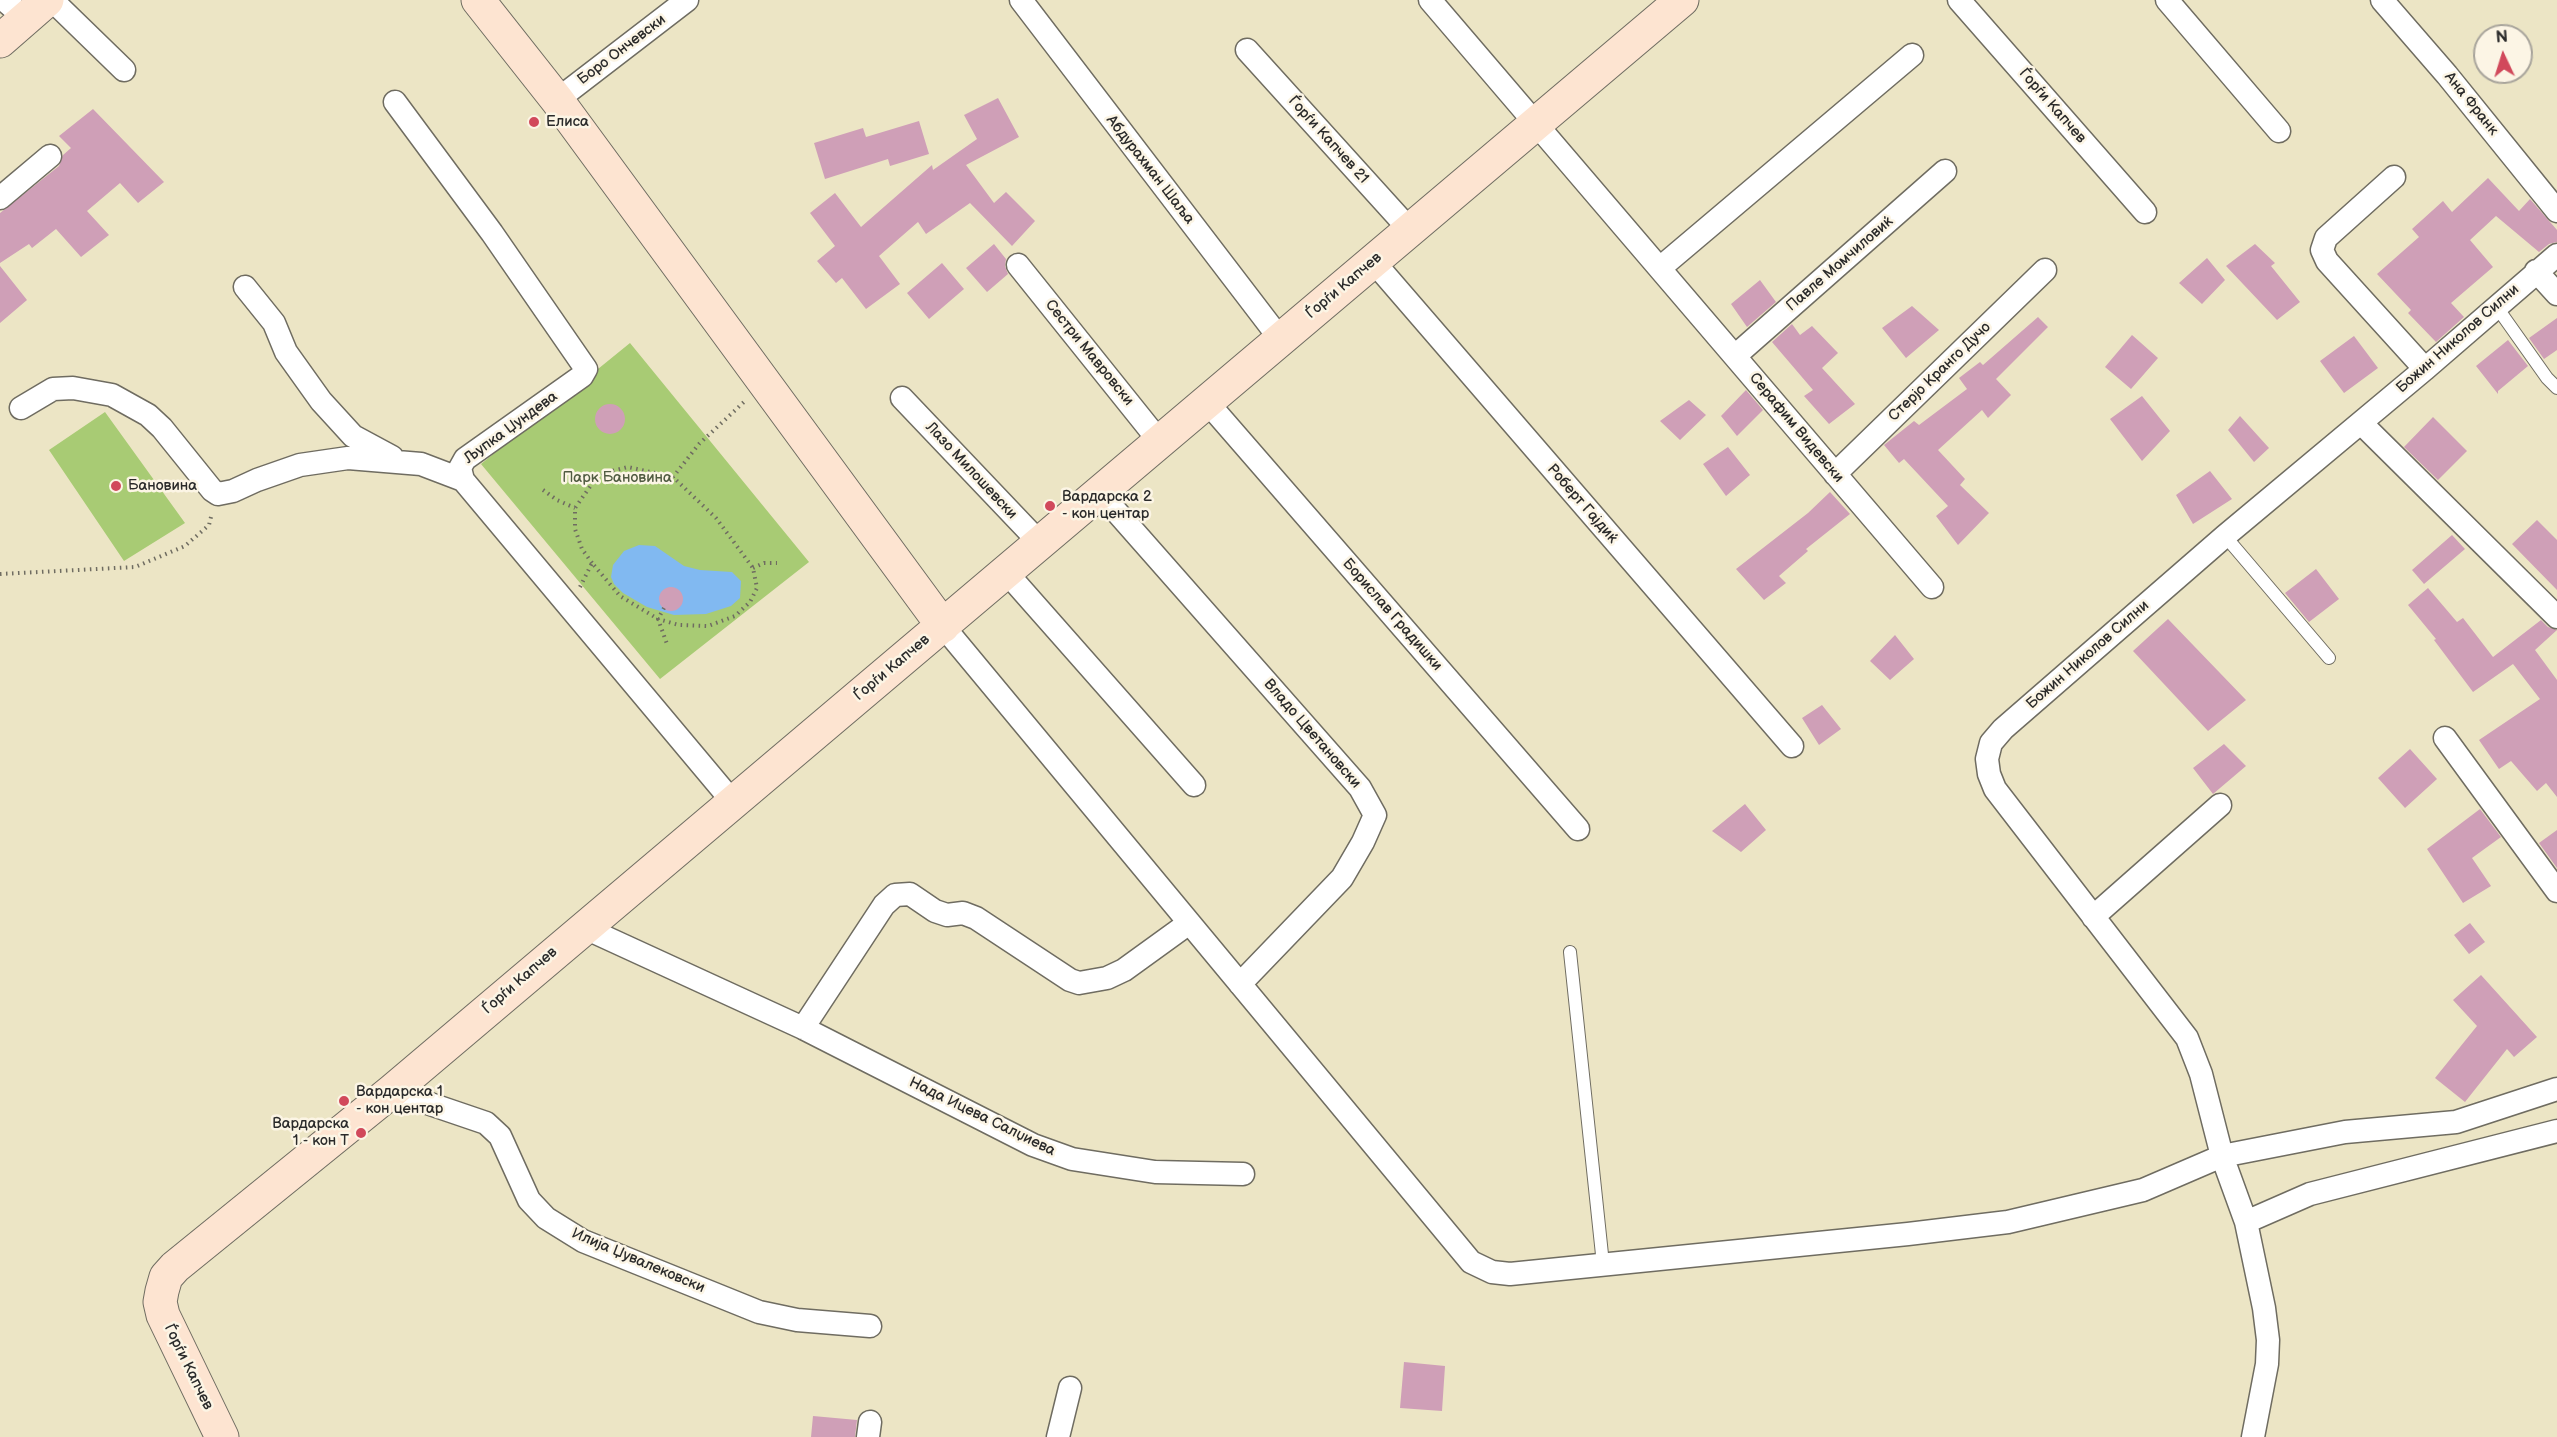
<!DOCTYPE html>
<html>
<head>
<meta charset="utf-8">
<style>
	body { margin:0 }
	#map { position:relative; width:2557px; height:1437px; overflow:hidden; background:#ece5c5; font-family:"Balsamiq Sans",sans-serif }
	canvas { display:block }
	.north { position:absolute; left:2473px; top:24px; width:60px; height:60px; box-sizing:border-box; background:#fcf5e5; border:2px solid #a8a49b; border-radius:50%; rotate:356deg; font-size:16px; font-weight:700; line-height:24px; text-align:center; color:#2b2b2b }
	.north::after { content:''; display:block; margin:auto; width:21px; height:27px; background:#d1495b; clip-path:polygon(50% 0,100% 100%,50% 72%,0 100%) }
</style>
</head>
<body>
<div id="map">
<canvas width="2557" height="1437"></canvas>
<div class="north">N</div>
</div>
<script>
const c = document.querySelector('canvas').getContext('2d');
c.lineJoin = 'round';
function paint(path, color) {
  c.fillStyle = color;
  c.fill(path, 'evenodd');
}
function shape(rows) {
  const path = new Path2D();
  for (const r of rows) {
    if (r.length === 3) {
      path.moveTo(r[0] + r[2], r[1]);
      path.arc(r[0], r[1], r[2], 0, 2 * Math.PI);
      continue;
    }
    path.moveTo(r[0], r[1]);
    for (let i = 2; i < r.length; i += 2) path.lineTo(r[i], r[i + 1]);
  }
  return path;
}
function trace(path, color, width, dash) {
  c.strokeStyle = color;
  c.lineWidth = width;
  c.lineCap = dash ? 'butt' : 'round';
  c.setLineDash(dash || []);
  c.stroke(path);
}
function label(font, color, halo, rows, align = 'center') {
  c.font = font + ' "Balsamiq Sans",sans-serif';
  c.lineWidth = 5;
  c.setLineDash([]);
  c.textBaseline = 'middle';
  c.strokeStyle = halo;
  c.fillStyle = color;
  for (const [text, x, y, turn = 0] of rows) {
    c.save();
    c.translate(x, y);
    c.rotate((+turn || 0) * Math.PI / 180);
    c.textAlign = isNaN(turn) ? turn : align;
    if (halo) c.strokeText(text, 0, 0);
    c.fillText(text, 0, 0);
    c.restore();
  }
}
paint(shape([
	[630,343,809,562,660,679,481,464],
	[105,412,185,523,124,561,49,450]
]), '#a8cb74');
paint(shape([
	[639,545,655,546,684,566,700,570,732,572,741,581,740,598,731,606,706,614,674,615,647,607,623,593,614,584,611,577,613,565,624,551]
]), '#81b9f1');
paint(shape([
	[998,98,1019,137,966,165,994,203,1006,192,1035,221,1012,246,970,203,926,234,918,222,879,256,900,284,866,309,842,278,836,283,817,261,835,246,810,213,835,193,861,227,932,165,933,170,977,139,964,115],
	[93,109,164,182,138,203,120,183,87,211,109,235,81,257,56,229,32,248,29,244,0,263,0,213,59,166,63,155,71,148,59,136],
	[919,121,929,154,890,166,888,159,825,179,814,143,863,128,866,137],
	[2488,178,2519,211,2530,199,2557,230,2557,242,2549,244,2539,252,2496,216,2470,240,2493,267,2451,303,2464,317,2436,342,2408,313,2411,310,2377,274,2419,237,2412,229,2443,201,2452,212],
	[994,244,1006,259,1005,266,1008,274,987,292,966,268],
	[2255,244,2275,263,2271,266,2300,302,2277,320,2226,266],
	[2207,258,2225,280,2202,304,2179,283],
	[942,263,964,289,929,319,907,293],
	[0,266,27,300,0,323],
	[1760,280,1776,302,1747,327,1731,304],
	[1912,306,1939,330,1906,358,1882,328],
	[2038,317,2048,327,1996,379,2011,395,1988,418,1982,410,1938,450,1965,479,1960,485,1989,513,1958,545,1936,516,1948,506,1904,459,1899,463,1884,445,1914,421,1919,425,1967,389,1959,378,1980,362,1983,365],
	[2557,318,2557,350,2544,359,2529,338],
	[1792,324,1800,335,1812,326,1838,353,1822,368,1855,404,1829,424,1804,396,1813,390,1772,342],
	[2132,335,2158,358,2131,389,2105,367],
	[2354,336,2378,368,2344,393,2320,361],
	[2508,340,2528,366,2498,391,2498,394,2476,366],
	[1746,390,1763,410,1737,436,1721,416],
	[2142,396,2170,431,2142,461,2110,419],
	[1689,400,1706,415,1680,440,1660,421],
	[610,419,15],
	[2240,416,2269,448,2254,462,2228,430],
	[2433,417,2467,451,2438,480,2404,447],
	[1728,447,1750,475,1726,496,1703,464],
	[2210,471,2232,499,2193,524,2176,495],
	[1830,492,1850,514,1806,549,1808,551,1779,576,1786,583,1764,600,1736,569,1808,513],
	[2537,520,2557,540,2557,590,2512,544],
	[2452,535,2465,549,2424,584,2412,570],
	[2316,569,2339,599,2309,622,2285,593],
	[671,599,12],
	[2428,588,2457,622,2463,618,2493,657,2541,620,2548,627,2557,630,2535,650,2557,680,2557,797,2546,783,2537,791,2511,761,2499,769,2479,740,2540,699,2513,664,2473,692,2434,640,2436,639,2408,605],
	[2168,619,2246,700,2208,731,2133,651],
	[1895,635,1914,659,1890,680,1870,661],
	[1822,705,1841,729,1819,745,1802,718],
	[2224,744,2246,766,2213,794,2193,768],
	[2410,749,2437,779,2405,808,2378,778],
	[1745,804,1766,830,1741,852,1712,831],
	[2480,809,2501,837,2472,858,2491,886,2463,903,2427,849],
	[2557,830,2557,868,2539,843],
	[2470,923,2485,942,2469,954,2454,935],
	[2481,975,2537,1037,2514,1057,2507,1049,2465,1102,2435,1078,2477,1026,2453,1000],
	[1404,1362,1445,1366,1442,1411,1400,1408],
	[813,1416,857,1420,855,1437,811,1437]
]), '#cf9fb7');
const lane = shape([
	[2496,306,2547,378,2557,388],
	[2225,536,2329,658],
	[1570,952,1603,1264]
]);
const street = shape([
	[4,0,26,19],
	[52,0,124,70],
	[1021,0,1281,340],
	[1430,0,1932,587],
	[1959,0,2145,212],
	[2167,0,2279,131],
	[2382,0,2447,75,2557,211],
	[1247,50,1410,230],
	[557,100,687,0],
	[395,102,492,233,586,369,582,376,465,459,460,468,463,480,732,801],
	[2394,177,2326,238,2322,250,2327,261,2425,369],
	[0,198,50,156],
	[1373,261,1792,746],
	[1018,265,1160,442],
	[1660,268,1912,55],
	[2536,271,2557,294],
	[245,287,274,323,286,352,321,401,353,436,392,457],
	[1735,356,1945,171],
	[902,398,1040,543],
	[1207,402,1578,829],
	[21,408,53,389,73,388,112,395,148,415,162,428,212,490,218,494,233,491,257,480,300,465,348,458,421,464,463,480],
	[2361,423,2557,617],
	[1835,474,2045,270],
	[1100,493,1360,788,1375,815,1363,842,1342,878,1240,984],
	[1006,572,1194,785],
	[943,626,1471,1262,1492,1272,1510,1274,1908,1234,2008,1222,2143,1190,2222,1156,2345,1132,2456,1122,2557,1089],
	[2445,738,2557,891],
	[2093,917,2220,805],
	[583,927,803,1028,1033,1145,1072,1159,1155,1172,1243,1174],
	[803,1028,884,905,895,895,910,894,935,911,947,915,963,913,976,918,1070,980,1079,983,1107,978,1124,970,1189,923],
	[392,1091,486,1123,500,1136,529,1200,546,1218,583,1241,759,1312,797,1320,870,1326],
	[2246,1222,2310,1194,2557,1131],
	[868,1437,870,1422],
	[1058,1437,1070,1388],
	[2253,1437,2267,1364,2268,1340,2264,1308,2246,1222,2222,1156,2201,1074,2187,1038,1995,789,1989,774,1987,759,1991,743,2003,729,2225,536,2425,369,2557,255]
]);
const secondary = shape([
	[478,0,557,100,943,626],
	[0,41,47,0],
	[222,1437,163,1315,160,1302,162,1291,166,1277,175,1267,392,1091,1682,0]
]);
trace(lane, '#6f6c61', 14);
trace(street, '#6f6c61', 25);
trace(secondary, '#6f6c61', 35);
trace(shape([
	[543,490,557,500,575,508],
	[592,563,582,549,575,529,575,508,594,481,608,472,628,467,673,477],
	[753,568,764,563,777,563],
	[0,574,135,567,185,546,209,525,212,513],
	[580,587,592,563,620,596,658,619,679,625,708,626,735,616,750,602,757,588,753,568,716,518,673,477,699,444,744,402],
	[664,608,658,619,667,644]
]), '#6f6c61', 4, [1.5, 4.5]);
trace(lane, '#fff', 12);
trace(street, '#fff', 22);
trace(secondary, '#fde4d1', 33);
for (const [x, y, r, color] of [
	[534,122,6,"#d1495b"],
	[116,486,6,"#d1495b"],
	[1050,506,6,"#d1495b"],
	[344,1101,6,"#d1495b"],
	[361,1133,6,"#d1495b"]
]) {
  const dot = new Path2D();
  dot.arc(x, y, r, 0, 2 * Math.PI);
  c.fillStyle = color;
  c.fill(dot);
  trace(dot, '#fcf5e5', 2);
}
label('15px', '#2b2b2b', '#fcf5e5', [
	["Боро Ончевски",622,50,-37],
	["Ана Франк",2471,104,51],
	["Ѓорѓи Капчев",2052,106,49],
	["Ѓорѓи Капчев 21",1328,140,48],
	["Абдурахман Шаља",1150,170,52],
	["Павле Момчиловиќ",1840,264,-41],
	["Ѓорѓи Капчев",1344,286,-40],
	["Божин Николов Силни",2458,339,-41],
	["Сестри Мавровски",1089,353,51],
	["Стерјо Кранго Дучо",1940,372,-44],
	["Љупка Џундева",511,428,-36],
	["Серафим Видевски",1796,428,50],
	["Лазо Милошевски",971,471,47],
	["Роберт Гајдиќ",1582,504,49],
	["Борислав Градишки",1392,615,49],
	["Божин Николов Силни",2088,655,-41],
	["Ѓорѓи Капчев",892,668,-40],
	["Владо Цветановски",1312,734,49],
	["Ѓорѓи Капчев",520,981,-41],
	["Нада Ицева Салџиева",982,1117,26],
	["Илија Џувалековски",638,1261,23],
	["Ѓорѓи Капчев",188,1367,64]
]);
label('15px', '#2b2b2b', '#fcf5e5', [
	["Елиса",546,122],
	["Бановина",128,486],
	["Вардарска 2",1062,497],
	["- кон центар",1062,514],
	["Вардарска 1",356,1092],
	["- кон центар",356,1109],
	["Вардарска",349,1124,"right"],
	["1 - кон Т",349,1141,"right"]
], 'left');
label('15px', '#505b41', '#fcf5e5', [
	["Парк Бановина",617,478]
]);
</script>
</body>
</html>
